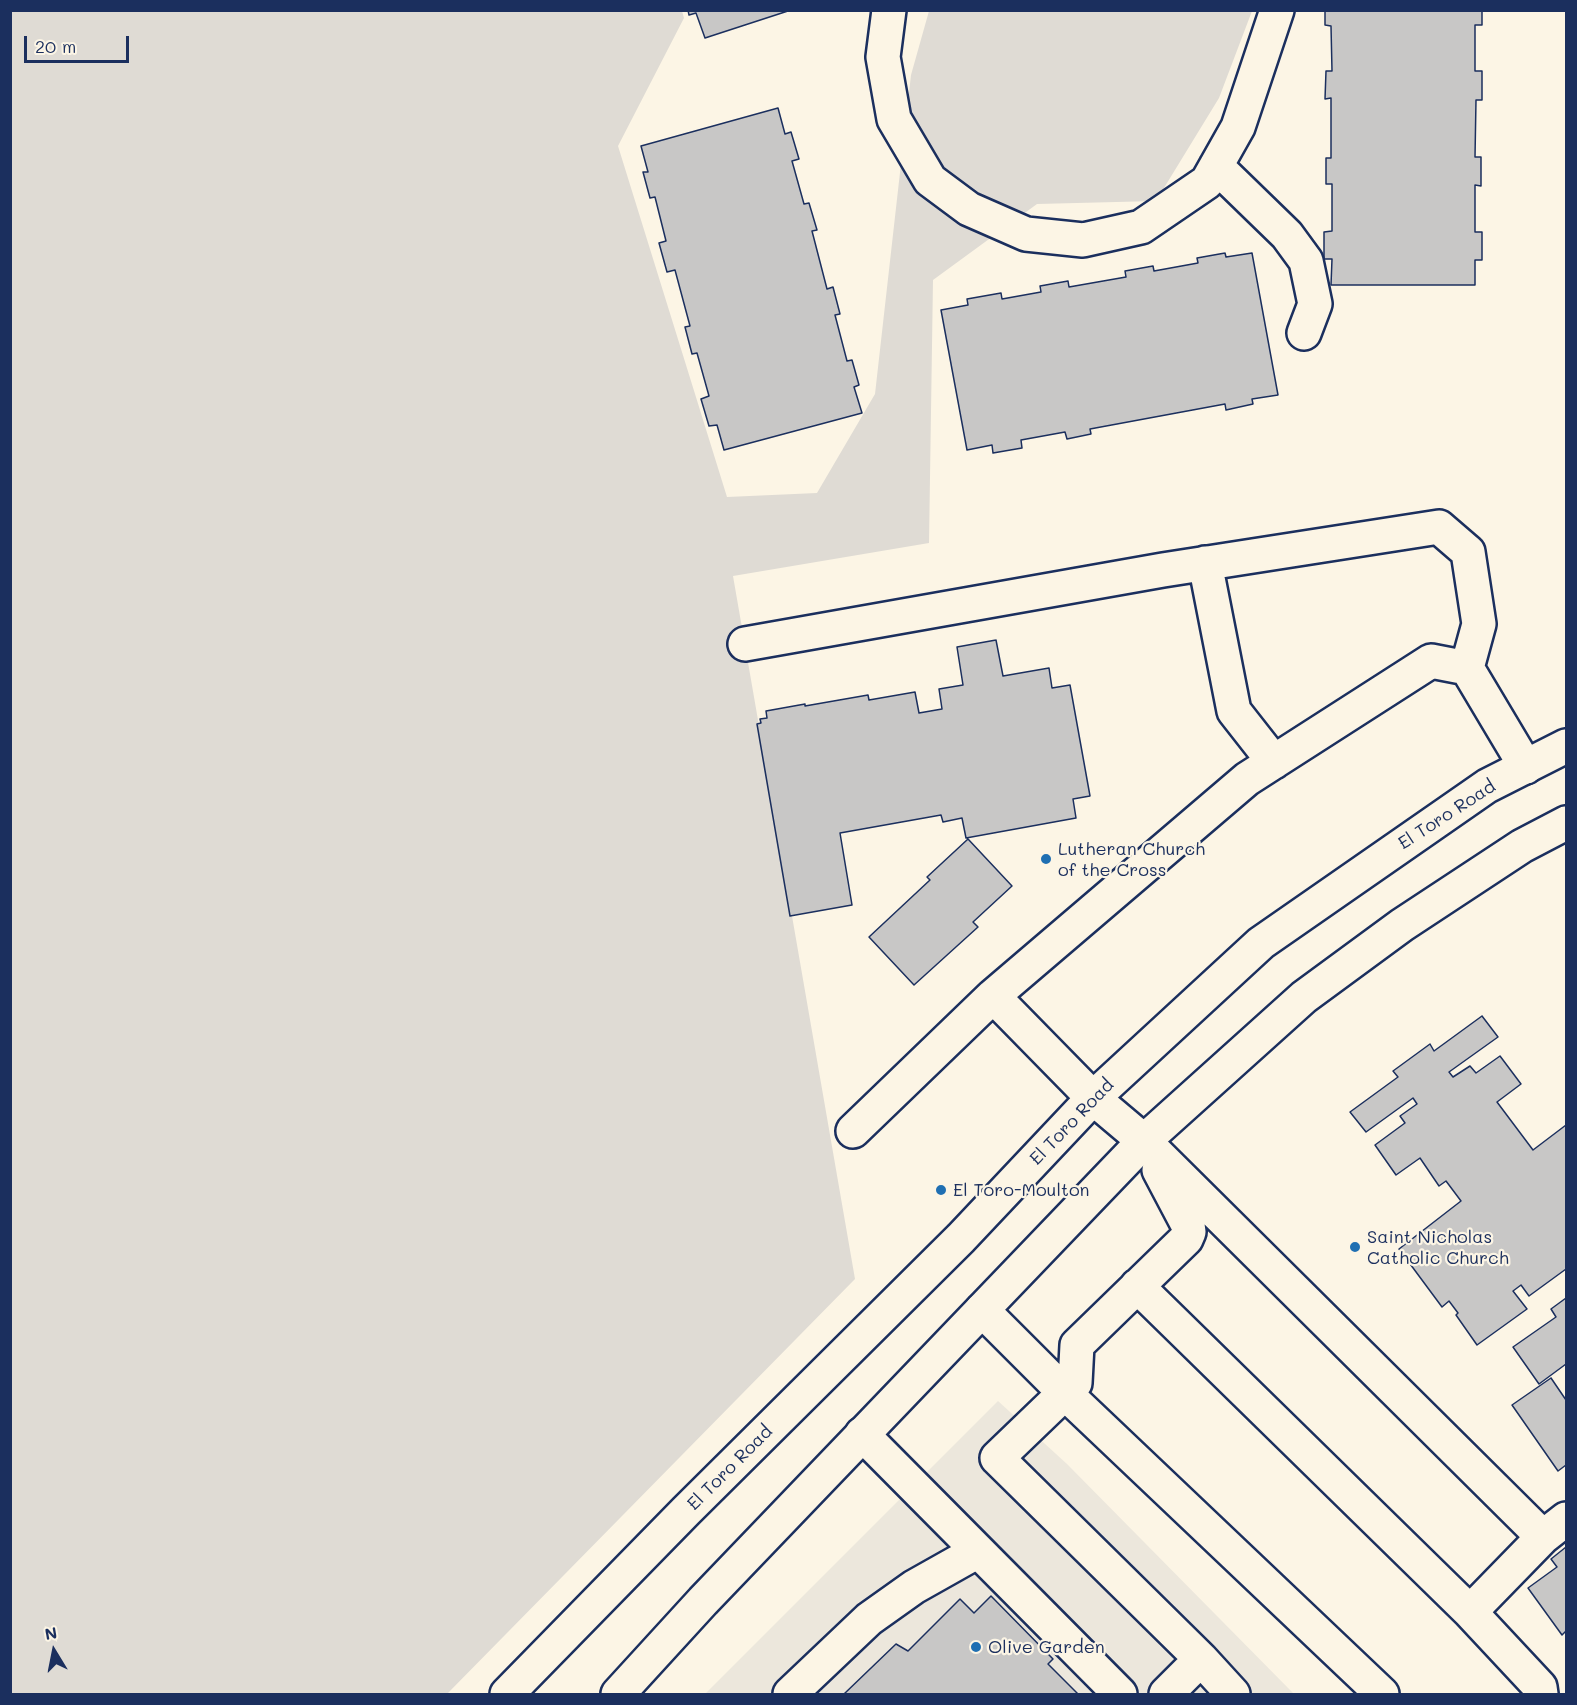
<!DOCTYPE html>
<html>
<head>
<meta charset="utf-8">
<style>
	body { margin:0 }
	#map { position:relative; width:1577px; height:1705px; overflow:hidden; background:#fcf5e5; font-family:Mali,sans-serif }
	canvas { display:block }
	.frame { position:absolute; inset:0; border:12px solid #1b2f5e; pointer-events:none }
	.north { position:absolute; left:24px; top:1621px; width:60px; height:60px; -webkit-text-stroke:4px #fcf5e5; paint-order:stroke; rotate:350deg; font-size:16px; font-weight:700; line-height:24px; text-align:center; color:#1b2f5e }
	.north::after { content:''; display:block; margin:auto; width:21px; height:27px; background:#1b2f5e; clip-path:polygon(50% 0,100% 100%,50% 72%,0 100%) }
	.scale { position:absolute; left:24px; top:36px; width:105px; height:27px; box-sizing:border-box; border:3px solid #1b2f5e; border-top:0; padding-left:8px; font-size:18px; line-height:21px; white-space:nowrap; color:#1b2f5e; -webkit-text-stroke:4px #fcf5e5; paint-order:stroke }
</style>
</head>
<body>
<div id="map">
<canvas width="1577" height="1705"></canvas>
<div class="frame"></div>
<div class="north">N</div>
<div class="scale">20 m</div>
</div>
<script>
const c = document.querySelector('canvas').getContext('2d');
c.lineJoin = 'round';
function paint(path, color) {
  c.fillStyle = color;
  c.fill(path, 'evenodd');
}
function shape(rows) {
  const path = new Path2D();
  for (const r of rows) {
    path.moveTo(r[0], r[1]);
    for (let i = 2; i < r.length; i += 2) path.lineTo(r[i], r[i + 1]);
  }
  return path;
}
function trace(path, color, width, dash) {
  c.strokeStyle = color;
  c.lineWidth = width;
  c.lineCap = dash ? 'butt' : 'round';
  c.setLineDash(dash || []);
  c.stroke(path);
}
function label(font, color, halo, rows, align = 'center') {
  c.font = font + ' Mali,sans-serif';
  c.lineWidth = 4.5;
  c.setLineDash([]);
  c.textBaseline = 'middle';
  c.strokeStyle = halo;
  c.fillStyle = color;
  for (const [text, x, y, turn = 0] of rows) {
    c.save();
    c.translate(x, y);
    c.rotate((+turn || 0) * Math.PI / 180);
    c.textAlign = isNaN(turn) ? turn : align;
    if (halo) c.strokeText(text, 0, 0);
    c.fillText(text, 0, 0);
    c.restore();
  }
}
paint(shape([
	[998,1401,1067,1464,1294,1694,705,1694]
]), '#ece7dc');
paint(shape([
	[11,11,682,11,684,18,618,146,727,497,817,493,875,394,911,75,929,11,1252,11,1219,98,1156,201,1037,204,933,280,929,543,733,576,855,1279,447,1694,11,1694]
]), '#dfdbd4');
const building = shape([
	[688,10,791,10,705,38,696,13,689,15,688,10],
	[1325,10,1482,10,1482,25,1475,25,1475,71,1482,71,1482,100,1476,100,1475,157,1481,157,1481,186,1475,185,1475,232,1482,232,1482,260,1475,260,1475,285,1331,285,1332,259,1324,259,1324,232,1332,231,1332,184,1326,184,1326,158,1331,158,1331,98,1325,99,1326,71,1332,71,1331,26,1325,25,1325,10],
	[778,108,785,134,791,132,799,159,792,161,804,204,809,203,817,230,812,231,827,289,833,287,840,314,835,315,847,361,852,360,859,385,854,387,862,413,724,450,717,425,709,426,701,399,709,396,697,353,692,354,685,327,690,326,675,270,667,272,659,243,666,241,655,197,650,198,643,172,648,172,641,146,778,108],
	[1225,253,1226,257,1252,253,1278,395,1252,399,1253,404,1226,410,1225,404,1090,429,1091,434,1067,439,1065,432,1021,440,1022,448,993,453,992,445,967,450,941,310,968,305,967,299,1001,293,1002,299,1041,292,1040,286,1068,281,1069,287,1126,277,1125,271,1153,266,1154,271,1198,263,1197,258,1225,253],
	[996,640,1003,676,1049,668,1052,688,1070,685,1090,796,1073,799,1076,818,966,838,962,818,943,822,941,815,840,833,852,905,790,916,757,724,761,723,760,719,767,718,766,711,805,704,805,706,868,695,869,700,915,692,919,713,942,709,939,689,963,685,957,647,996,640],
	[968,839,1012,886,973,922,978,927,914,985,869,937,930,880,927,877,968,839],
	[1482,1016,1498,1037,1449,1072,1453,1077,1470,1066,1476,1073,1500,1056,1521,1084,1497,1102,1533,1150,1566,1125,1566,1269,1529,1296,1521,1285,1513,1291,1527,1309,1477,1345,1456,1315,1458,1313,1449,1301,1442,1307,1399,1249,1461,1201,1446,1181,1439,1186,1420,1158,1396,1175,1375,1145,1405,1123,1400,1116,1417,1104,1413,1098,1366,1132,1350,1112,1398,1077,1393,1071,1430,1044,1434,1051,1482,1016],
	[1566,1298,1566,1364,1539,1384,1513,1347,1556,1317,1551,1309,1566,1298],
	[1551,1378,1566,1400,1566,1465,1558,1471,1512,1405,1551,1378],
	[1566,1547,1566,1631,1562,1635,1528,1588,1557,1567,1551,1559,1566,1547],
	[991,1596,1053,1659,1048,1664,1078,1694,844,1694,896,1644,908,1651,960,1599,974,1613,991,1596]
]);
paint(building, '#c8c7c6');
trace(building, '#1b2f5e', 1.5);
const minor = shape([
	[889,10,883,57,894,119,930,180,969,209,1026,234,1083,240,1141,227,1207,182,1238,127,1277,10],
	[1216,166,1287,235,1306,261,1315,304,1304,333],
	[1205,563,1234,711,1274,762],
	[745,644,1163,570,1439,527,1468,552,1479,624,1467,668,1526,767],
	[993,996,1093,1098,1144,1141,1543,1537],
	[853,1131,993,996,1247,779,1431,661,1467,668],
	[1159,1170,1188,1225,1189,1232,1186,1239,1077,1345,1075,1383,997,1458,1201,1659,1166,1694],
	[1137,1286,1470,1612,1540,1687,1541,1694],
	[982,1310,1065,1393,1382,1694],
	[862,1434,1120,1694],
	[1470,1612,1543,1537,1566,1519],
	[1201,1659,1233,1694],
	[790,1694,869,1619,914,1587,978,1551]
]);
const major = shape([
	[507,1694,686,1511,961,1238,1093,1098,1261,943,1487,786,1566,746],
	[618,1694,703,1601,1144,1141,1304,997,1402,925,1522,846,1566,823]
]);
trace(minor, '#1b2f5e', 38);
trace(major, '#1b2f5e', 38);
trace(minor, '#fcf5e5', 33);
trace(major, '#fcf5e5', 33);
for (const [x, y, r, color] of [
	[1046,859,6,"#1f6fb2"],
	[941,1190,6,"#1f6fb2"],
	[1355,1247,6,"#1f6fb2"],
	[976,1647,6,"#1f6fb2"]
]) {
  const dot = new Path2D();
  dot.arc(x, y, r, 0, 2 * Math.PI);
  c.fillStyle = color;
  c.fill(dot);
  trace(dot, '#fcf5e5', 2);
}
label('18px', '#1b2f5e', '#fcf5e5', [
	["El Toro Road",1447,815,-33],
	["El Toro Road",1072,1122,-46],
	["El Toro Road",730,1468,-45]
]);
label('18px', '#1b2f5e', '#fcf5e5', [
	["Lutheran Church",1058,849],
	["of the Cross",1058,870],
	["El Toro-Moulton",953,1190],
	["Saint Nicholas",1367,1237],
	["Catholic Church",1367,1258],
	["Olive Garden",988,1647]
], 'left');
</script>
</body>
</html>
